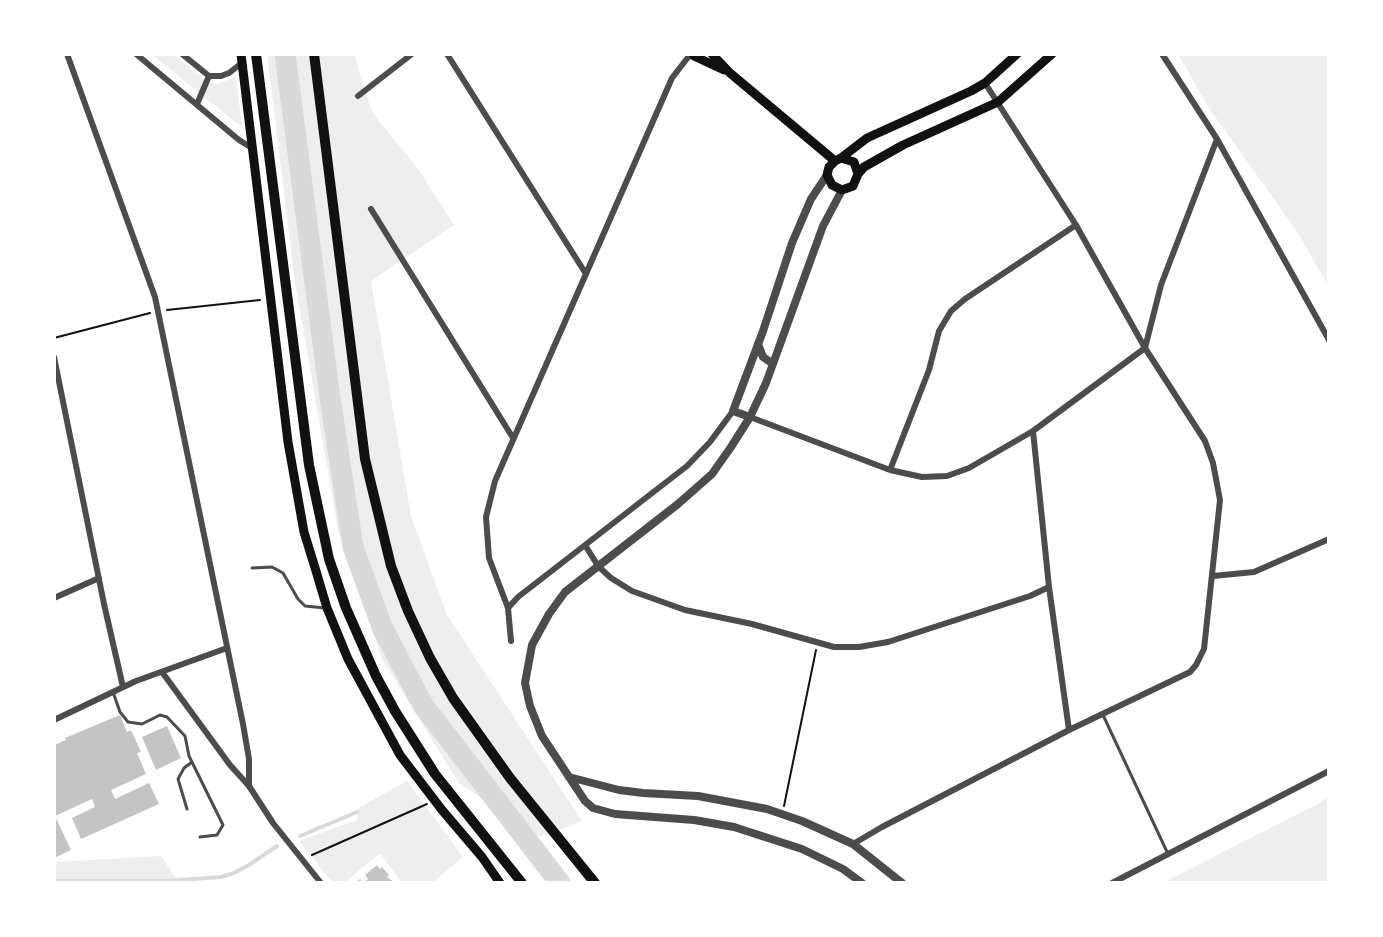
<!DOCTYPE html>
<html>
<head>
<meta charset="utf-8">
<style>
	body { margin:0 }
	#map { position:relative; width:1383px; height:937px; overflow:hidden; background:#fff; font-family:Karla,sans-serif }
	canvas { display:block }
	.frame { position:absolute; inset:0; border:56px solid #fff; pointer-events:none }
</style>
</head>
<body>
<div id="map">
<canvas width="1383" height="937"></canvas>
<div class="frame"></div>
</div>
<script>
const c = document.querySelector('canvas').getContext('2d');
c.lineJoin = 'round';
function paint(path, color) {
  c.fillStyle = color;
  c.fill(path, 'evenodd');
}
function shape(rows) {
  const path = new Path2D();
  for (const r of rows) {
    path.moveTo(r[0], r[1]);
    for (let i = 2; i < r.length; i += 2) path.lineTo(r[i], r[i + 1]);
  }
  return path;
}
function trace(path, color, width, dash) {
  c.strokeStyle = color;
  c.lineWidth = width;
  c.lineCap = dash ? 'butt' : 'round';
  c.setLineDash(dash || []);
  c.stroke(path);
}
paint(shape([
	[151,54,173,54,208,82,217,84,236,77,242,127],
	[267,54,354,54,372,112,419,170,454,225,371,281,411,516,447,615,582,821,539,837,459,783,382,659,338,530,295,282],
	[1178,54,1329,54,1329,287,1296,230,1209,108],
	[407,781,463,857,432,883,402,883,380,853,344,883,333,883,299,841,357,820,358,808],
	[1329,796,1329,883,1162,883,1318,804],
	[161,856,179,883,54,883,54,862]
]), '#eee');
trace(shape([
	[300,836,357,812],
	[54,881,167,881,221,877,234,873,249,865,277,846]
]), '#d9d9d9', 4);
trace(shape([
	[285,54,330,398,353,547,382,627,423,705,560,883]
]), '#d9d9d9', 21);
paint(shape([
	[120,715,127,732,131,730,141,752,137,753,146,774,111,790,115,799,149,783,159,804,81,839,72,818,95,807,92,799,55,816,71,850,54,858,54,745,66,740,65,738],
	[167,726,181,758,156,770,142,737],
	[377,865,380,869,382,867,389,875,387,877,395,883,355,883,360,879,363,883,368,879,365,875]
]), '#c4c4c4');
trace(shape([
	[167,310,260,300],
	[54,338,150,313],
	[784,806,816,650],
	[312,855,427,804]
]), '#111', 2);
trace(shape([
	[252,568,272,567,283,573,298,599,305,606,325,608],
	[113,692,120,712,128,722,142,724,160,715,167,717,185,736,189,756,223,825,217,835,200,837],
	[1103,715,1168,854],
	[187,809,178,779,184,768,192,762]
]), '#4c4c4c', 3);
trace(shape([
	[67,54,155,297,243,724,249,759,249,786],
	[136,54,239,140,252,148],
	[182,54,209,76,221,76,229,73,243,62],
	[447,54,586,274],
	[1162,54,1217,139,1329,340],
	[358,96,412,54],
	[197,104,209,76],
	[371,209,513,438],
	[54,357,104,604,123,687],
	[750,417,890,470,922,477,947,476,969,468,1033,431,1145,348,1161,285,1217,139],
	[1033,431,1049,587,1069,730],
	[890,470,929,370,939,331,951,311,965,299,1076,225],
	[585,545,598,566,611,578,632,591,685,610,752,624,834,647,859,647,888,642,1030,596,1049,587],
	[1213,576,1254,572,1329,539],
	[54,598,99,578],
	[508,608,489,558,486,517,495,481,672,78,689,56],
	[511,641,508,608,518,597,687,466,710,442,733,411],
	[162,672,230,765,249,786,273,823,321,883],
	[54,720,136,681,227,648],
	[853,844,882,827,1069,730,1190,672,1196,665,1204,649,1220,500,1213,463,1205,441,1145,348,1076,225,985,83],
	[1112,883,1329,771]
]), '#4c4c4c', 6);
trace(shape([
	[842,190,823,226,766,383,750,417,731,447,712,474,678,504,565,592,549,614,532,645,525,683,530,706,542,736,585,801,593,808,615,814,694,820,734,827,802,849,843,869,862,883],
	[758,344,763,357,773,364],
	[750,417,733,411,763,331,792,243,811,199,827,175],
	[569,777,619,790,643,793,698,796,767,809,802,821,853,844,902,883]
]), '#4c4c4c', 8);
trace(shape([
	[241,54,288,442,304,532,316,571,327,608,348,659,400,755,442,810,482,857,500,883],
	[712,54,730,73,835,161],
	[694,56,724,70],
	[841,158,854,162,858,174,853,186,842,190,832,185,827,175,829,167,835,161,841,158,867,138,971,91,985,83,1017,54],
	[858,174,864,167,903,145,998,102,1052,54]
]), '#111', 9);
trace(shape([
	[256,54,309,465,329,559,346,608,376,676,395,711,435,774,522,883],
	[314,54,365,459,391,566,408,611,430,658,453,698,510,778,595,883]
]), '#111', 10);
</script>
</body>
</html>
